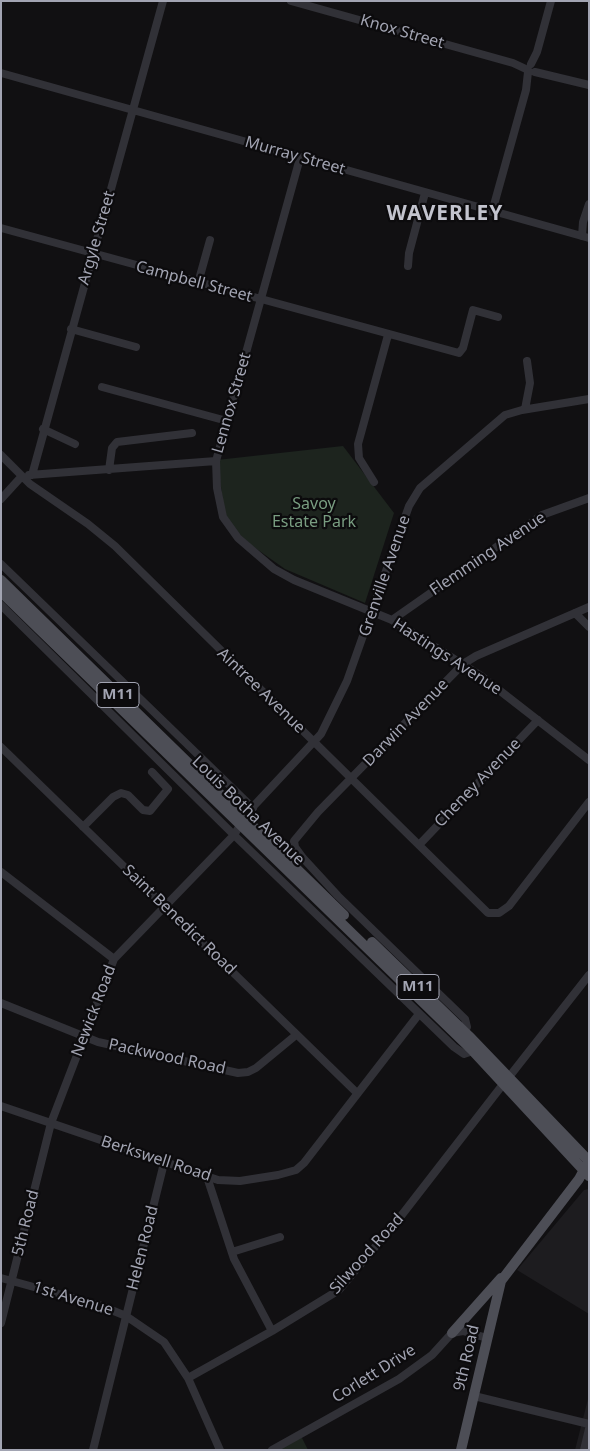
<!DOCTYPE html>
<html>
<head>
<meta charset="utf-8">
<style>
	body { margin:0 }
	#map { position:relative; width:590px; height:1451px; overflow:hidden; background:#111012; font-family:"Noto Sans",sans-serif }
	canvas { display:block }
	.frame { position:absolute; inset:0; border:2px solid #a2a4b2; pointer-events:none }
</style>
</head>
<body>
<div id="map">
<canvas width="590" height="1451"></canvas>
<div class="frame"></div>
</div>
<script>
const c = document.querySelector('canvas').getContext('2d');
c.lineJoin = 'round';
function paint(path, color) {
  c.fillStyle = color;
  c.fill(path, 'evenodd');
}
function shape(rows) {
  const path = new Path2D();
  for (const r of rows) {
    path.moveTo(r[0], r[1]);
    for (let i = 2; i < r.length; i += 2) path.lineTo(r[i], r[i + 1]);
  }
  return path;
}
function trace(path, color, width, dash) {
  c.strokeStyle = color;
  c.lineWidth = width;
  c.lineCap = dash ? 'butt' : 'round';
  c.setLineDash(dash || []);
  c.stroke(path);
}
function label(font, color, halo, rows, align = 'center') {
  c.font = font + ' "Noto Sans",sans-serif';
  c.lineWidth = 4.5;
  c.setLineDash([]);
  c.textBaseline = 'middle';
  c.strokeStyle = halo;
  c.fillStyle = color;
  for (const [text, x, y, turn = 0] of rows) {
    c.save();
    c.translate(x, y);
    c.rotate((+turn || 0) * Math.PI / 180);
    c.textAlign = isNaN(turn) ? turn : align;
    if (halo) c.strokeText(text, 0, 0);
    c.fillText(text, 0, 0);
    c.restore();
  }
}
paint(shape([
	[589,1189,589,1314,517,1270,584,1190],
	[589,1395,589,1450,575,1450]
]), '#1d1c1f');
paint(shape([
	[343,446,394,513,365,603,285,569,251,545,226,521,217,460],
	[300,1434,308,1450,272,1450]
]), '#1d241e');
trace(shape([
	[291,1,513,63,528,70],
	[531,64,537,52,551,1],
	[535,72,589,85],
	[1,73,589,238],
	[300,158,216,461,217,488,223,517,238,538,274,569,294,580,392,620,481,676,589,760],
	[492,212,526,90,528,72],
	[1,228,459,353,463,348,473,310,498,317],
	[582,236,583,222,589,204],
	[408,266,409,253,425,193],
	[198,283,210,240],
	[71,329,136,347],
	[102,387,227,421],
	[525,409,530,383,527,361],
	[43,429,75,444],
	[1,455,30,484,88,524,115,546,488,913,499,913,509,906,589,802],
	[109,470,112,448,117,442,192,433],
	[29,475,216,461],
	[32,475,163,1],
	[374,482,359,458,358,444,388,335],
	[1,499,22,476],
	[1,564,253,808],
	[1,605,234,835,454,1047,464,1054,473,1051],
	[575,613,589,627],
	[392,620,542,515,589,498],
	[1,747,357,1093],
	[83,827,113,797,121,793,128,795,143,810,150,811,168,789,152,772],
	[419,845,538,720],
	[1,872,114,959],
	[1,1003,98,1042,238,1073,248,1072,256,1068,296,1035],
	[464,1031,467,1027,465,1019,338,896,303,858,295,847,294,841,318,812,463,664,476,656,589,607],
	[509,1077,589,975],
	[1,1106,218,1180,240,1181,278,1175,296,1170,304,1163,419,1014],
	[207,1177,234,1259,272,1331],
	[232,1252,280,1237],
	[1,1278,99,1305,126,1316,164,1342,188,1378,220,1450],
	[1,1323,51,1123,114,959,234,835,249,811,321,734,347,681,409,506,420,488,505,415,522,410,589,399],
	[188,1378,272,1331,339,1290,401,1216,504,1083],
	[474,1396,589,1424],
	[93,1450,164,1163],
	[272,1450,399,1379,432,1355,452,1333,463,1331,487,1338],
	[584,1450,589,1429]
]), '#313137', 8);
trace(shape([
	[1,580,344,915],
	[1,592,473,1051,589,1176],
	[372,942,469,1036,589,1161],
	[452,1333,501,1278],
	[461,1450,501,1281,579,1179,586,1166]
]), '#4d4e56', 10);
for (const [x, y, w] of [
	[118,695,42],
	[418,987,42]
]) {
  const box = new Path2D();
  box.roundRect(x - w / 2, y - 12.5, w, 25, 4);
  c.fillStyle = '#0c0b0d';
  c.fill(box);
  trace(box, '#a2a4b2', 1);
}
label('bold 15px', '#a2a4b2', null, [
	["M11",118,695],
	["M11",418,987]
]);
label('16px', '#a2a4b2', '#0c0b0d', [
	["Knox Street",402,32,16],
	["Murray Street",295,156,16],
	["Argyle Street",97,238,-74],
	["Campbell Street",194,282,15],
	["Lennox Street",232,403,-74],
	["Flemming Avenue",488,554,-34],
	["Grenville Avenue",385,576,-71],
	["Hastings Avenue",447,657,33],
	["Aintree Avenue",261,691,44],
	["Darwin Avenue",406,723,-46],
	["Cheney Avenue",478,783,-46],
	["Louis Botha Avenue",248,811,44],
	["Saint Benedict Road",179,920,44],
	["Newick Road",94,1011,-69],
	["Packwood Road",167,1057,12],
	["Berkswell Road",156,1159,18],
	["5th Road",26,1223,-76],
	["Helen Road",143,1248,-76],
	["Silwood Road",367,1254,-48],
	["1st Avenue",73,1299,17],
	["9th Road",467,1358,-77],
	["Corlett Drive",374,1374,-32]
]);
label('16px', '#799d81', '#0c0b0d', [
	["Savoy",314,504],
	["Estate Park",314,522]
]);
c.letterSpacing = '1px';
label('bold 21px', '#c3c4ce', '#0c0b0d', [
	["WAVERLEY",445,214]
]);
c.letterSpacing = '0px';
</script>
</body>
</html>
